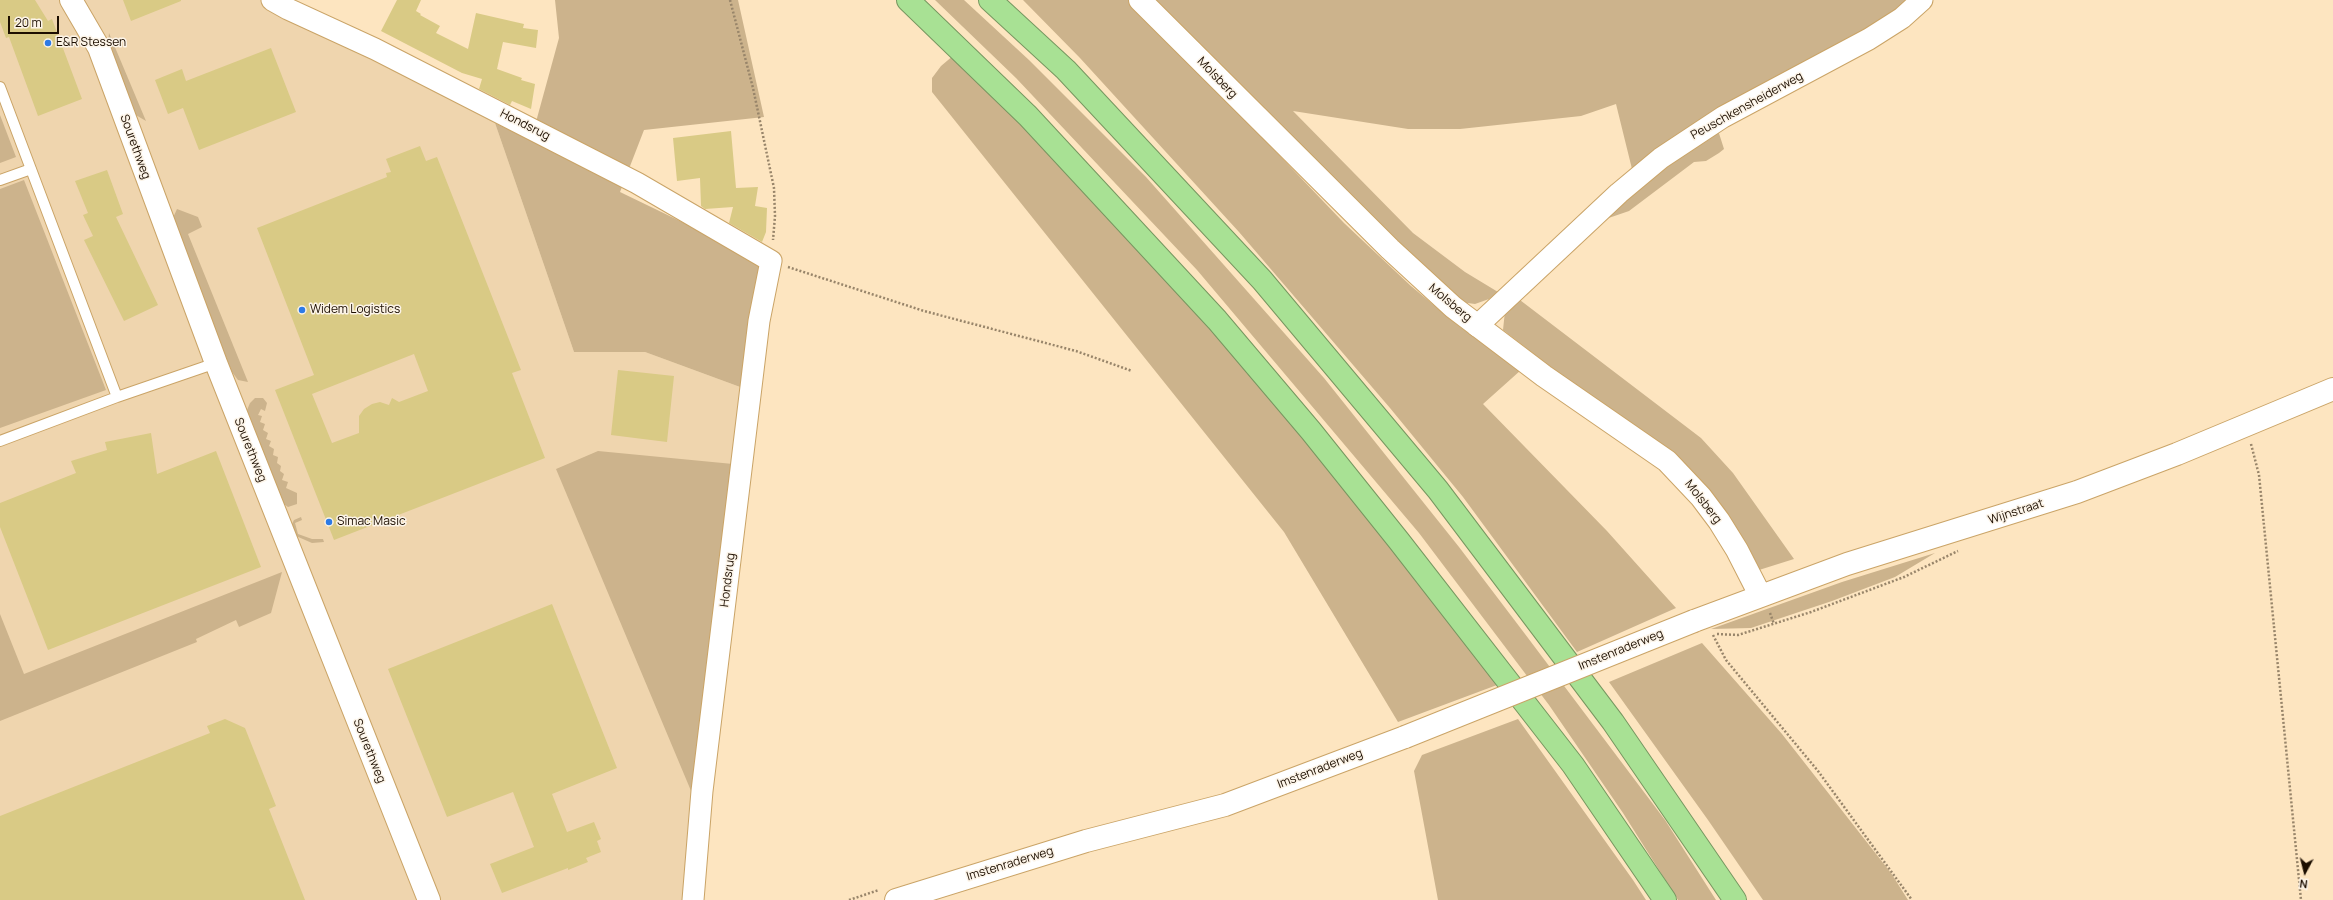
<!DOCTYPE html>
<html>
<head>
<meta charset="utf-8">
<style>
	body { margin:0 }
	#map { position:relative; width:2333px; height:900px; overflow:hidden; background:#fde5c0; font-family:Manrope,sans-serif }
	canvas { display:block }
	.north { position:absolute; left:2285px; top:852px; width:40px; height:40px; -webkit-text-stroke:3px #fcf4e8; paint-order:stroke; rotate:187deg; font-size:11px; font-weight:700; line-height:16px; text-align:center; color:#1c0e00 }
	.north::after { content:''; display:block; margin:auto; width:14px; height:18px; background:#1c0e00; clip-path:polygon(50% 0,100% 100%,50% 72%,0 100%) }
	.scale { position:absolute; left:8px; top:16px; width:51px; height:18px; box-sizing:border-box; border:2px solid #1c0e00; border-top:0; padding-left:5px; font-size:12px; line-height:14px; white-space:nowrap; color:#1c0e00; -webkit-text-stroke:3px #fcf4e8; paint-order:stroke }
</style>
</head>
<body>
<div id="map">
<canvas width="2333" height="900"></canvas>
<div class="north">N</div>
<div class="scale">20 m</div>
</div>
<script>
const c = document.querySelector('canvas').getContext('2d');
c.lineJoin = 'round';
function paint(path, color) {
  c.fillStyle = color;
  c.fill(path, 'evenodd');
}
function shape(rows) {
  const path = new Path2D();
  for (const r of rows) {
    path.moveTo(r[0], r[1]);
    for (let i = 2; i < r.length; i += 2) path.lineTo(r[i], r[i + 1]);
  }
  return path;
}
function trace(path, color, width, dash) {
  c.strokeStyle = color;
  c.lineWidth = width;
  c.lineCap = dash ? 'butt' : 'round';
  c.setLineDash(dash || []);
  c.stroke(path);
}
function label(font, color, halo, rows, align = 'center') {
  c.font = font + ' Manrope,sans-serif';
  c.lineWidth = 3;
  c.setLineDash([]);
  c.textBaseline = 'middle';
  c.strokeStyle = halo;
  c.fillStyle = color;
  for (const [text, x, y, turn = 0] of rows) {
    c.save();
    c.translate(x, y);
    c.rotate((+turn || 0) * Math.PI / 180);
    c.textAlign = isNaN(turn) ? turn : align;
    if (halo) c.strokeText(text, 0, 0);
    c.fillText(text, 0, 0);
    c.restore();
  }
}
paint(shape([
	[0,0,287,0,495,123,574,352,645,352,751,391,687,900,0,900]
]), '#efd5ae');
paint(shape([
	[555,0,738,0,764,117,644,130,620,192,767,263,751,391,645,352,574,352,495,123,531,140,559,38],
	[935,0,964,0,1029,60,1146,177,1324,378,1459,547,1525,634,1665,820,1716,900,1678,900,1623,813,1549,705,1419,533,1197,270,1016,78],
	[1023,0,1131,0,1344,223,1411,286,1460,327,1521,370,1483,404,1607,531,1676,608,1577,652,1463,497,1390,408,1239,232,1080,58],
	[1153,0,1913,0,1905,8,1718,109,1674,137,1632,169,1616,104,1581,116,1460,129,1408,129,1293,111,1413,233,1465,272,1498,292,1489,299,1475,304,1453,301],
	[109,33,146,121,129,111,107,53],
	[954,55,1139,243,1333,472,1497,685,1398,722,1284,532,932,92,932,78,941,66],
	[0,115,16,157,0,163],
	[1717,127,1724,149,1719,153,1706,161,1694,162,1629,211,1597,222],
	[24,180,106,390,0,428,0,189],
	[177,209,198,217,202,227,188,234,248,382,238,380,232,372,172,220],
	[1516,297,1701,438,1733,473,1794,559,1759,570,1681,461,1654,439,1592,399,1503,330,1505,311],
	[255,398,263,398,267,403,265,411,261,409,258,415,262,416,260,422,265,424,263,430,268,433,266,439,271,441,269,446,274,449,273,455,278,457,277,463,281,466,280,471,284,474,282,480,288,482,286,488,297,493,297,504,288,507,284,504,247,410,250,403],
	[598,451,733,464,694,798,556,469],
	[301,517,302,520,295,523,298,534,312,539,323,539,324,542,312,543,296,536,292,524,294,520],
	[1935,553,1895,577,1832,601,1751,628,1711,629,1842,582],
	[282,572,271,613,239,627,236,620,196,639,197,642,0,721,0,614,24,674],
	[1702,643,1782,734,1891,873,1908,900,1763,900,1708,820,1609,682],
	[1518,719,1633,880,1646,900,1438,900,1414,771,1422,755]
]), '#ccb38c');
paint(shape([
	[0,0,35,0,48,21,52,19,82,99,38,116,9,37,6,38,0,22],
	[123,0,181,0,181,1,131,21],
	[397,0,421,0,416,11,421,14,420,15,440,26,436,33,468,49,476,13,524,24,523,28,538,30,536,48,503,42,497,69,522,78,521,80,535,84,531,109,512,101,510,105,479,89,482,79,462,73,381,31],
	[271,48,296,112,199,150,183,108,168,114,155,80,182,69,186,81],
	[731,131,736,188,758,187,755,206,767,208,766,232,762,242,729,223,733,207,705,209,701,206,700,178,677,181,673,138],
	[420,146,426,161,437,157,521,370,512,373,545,458,334,540,275,390,314,375,257,228,387,177,386,173,391,172,386,159],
	[414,354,428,391,399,402,392,398,389,405,380,402,372,404,364,409,359,416,359,433,332,443,312,394],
	[107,170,123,214,116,217,158,305,124,321,84,240,93,236,83,215,88,213,75,181],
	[618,370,674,376,667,442,611,435],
	[151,433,157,474,216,451,261,567,48,650,0,527,0,503,76,473,71,461,107,450,105,442],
	[552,604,617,768,552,794,567,832,594,822,601,839,597,841,601,852,586,858,588,862,568,870,568,868,502,893,490,864,534,847,513,792,447,817,388,669],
	[225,719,245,728,276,806,269,809,305,900,0,900,0,816,210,733,207,726]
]), '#d9ca85');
const service = shape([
	[0,87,117,397],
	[0,180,31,169],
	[0,441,117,397,216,363]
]);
const minor = shape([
	[272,0,288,9,375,49,637,183,771,261,759,321,702,791,693,900],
	[1477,326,1619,193,1661,158,1723,117,1869,39,1902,18,1922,0]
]);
const tertiary = shape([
	[71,0,99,48,216,363,429,900],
	[1140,0,1390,249,1453,307,1544,376,1667,461,1701,497,1719,521,1737,550,1760,595],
	[1694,621,1847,564,2077,492,2177,454,2333,389],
	[896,900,1086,841,1225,805,1405,737]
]);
const motorway = shape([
	[908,0,1028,116,1217,320,1311,431,1399,541,1573,765,1665,900],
	[990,0,1066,70,1262,280,1438,490,1613,722,1735,900]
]);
trace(service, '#caa467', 12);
trace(minor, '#caa467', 23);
trace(tertiary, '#caa467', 24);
trace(motorway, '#779760', 24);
trace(shape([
	[730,0,753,88,774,188,775,216,773,240],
	[788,267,924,311,1076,351,1132,371],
	[2251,444,2259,475,2301,900],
	[1770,613,1774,624],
	[1717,634,1738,635,1811,612,1904,577,1958,551],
	[1713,635,1726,660,1818,771,1912,900],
	[849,900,879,890]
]), '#98856a', 2.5, [2, 2]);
trace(service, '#fff', 10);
trace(minor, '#fff', 21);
trace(tertiary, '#fff', 22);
trace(motorway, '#a8e194', 22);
const tertiaryBridge = shape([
	[1405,737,1694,621]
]);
trace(tertiaryBridge, '#caa467', 24, []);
trace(tertiaryBridge, '#fff', 22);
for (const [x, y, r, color] of [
	[48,43,4,"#2d7ae6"],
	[302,310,4,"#2d7ae6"],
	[329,522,4,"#2d7ae6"]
]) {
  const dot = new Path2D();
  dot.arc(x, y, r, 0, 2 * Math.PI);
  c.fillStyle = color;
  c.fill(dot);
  trace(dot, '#fcf4e8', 1.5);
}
label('12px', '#1c0e00', '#fcf4e8', [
	["E&R Stessen",56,43],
	["Widem Logistics",310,310],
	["Simac Masic",337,522]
], 'left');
label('12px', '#1c0e00', '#fcf4e8', [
	["Molsberg",1217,78,46],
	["Peuschkensheiderweg",1747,106,-29],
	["Hondsrug",525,125,27],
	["Sourethweg",135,147,70],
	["Molsberg",1450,303,40],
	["Sourethweg",250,450,68],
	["Molsberg",1703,502,52],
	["Wijnstraat",2016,512,-18],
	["Hondsrug",728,580,-83],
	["Imstenraderweg",1621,650,-22],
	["Sourethweg",369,751,68],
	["Imstenraderweg",1320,769,-21],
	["Imstenraderweg",1010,864,-17]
]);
</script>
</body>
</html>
